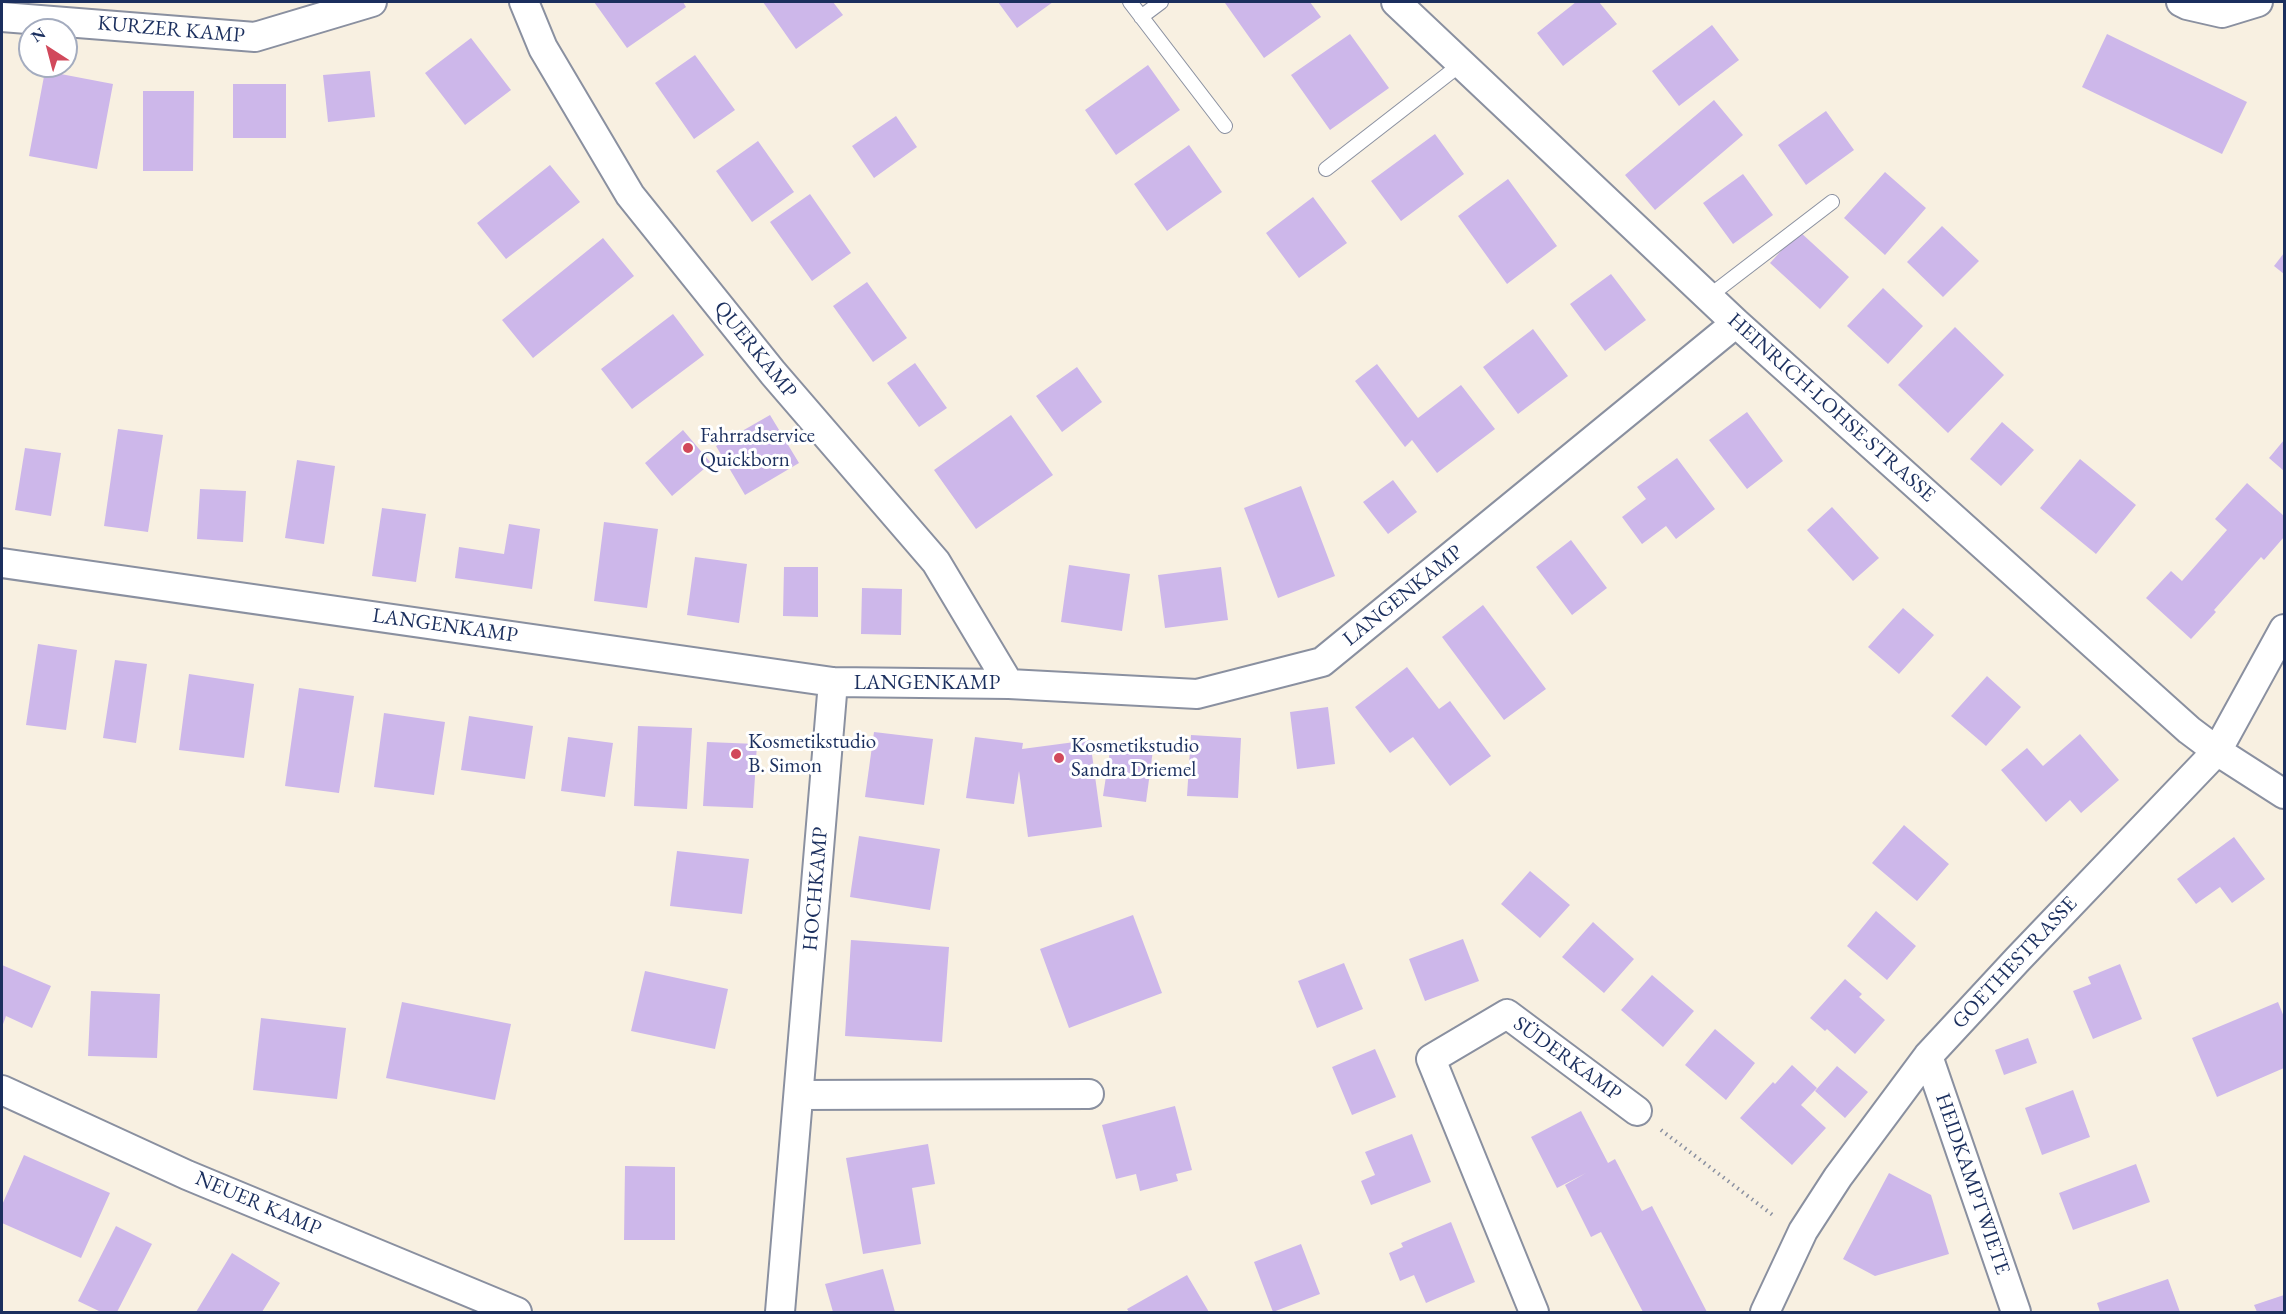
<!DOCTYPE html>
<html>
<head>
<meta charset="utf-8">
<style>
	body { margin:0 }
	#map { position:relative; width:2286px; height:1314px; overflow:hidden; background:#f8f0e1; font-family:"EB Garamond",serif }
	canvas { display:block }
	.frame { position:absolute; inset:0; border:3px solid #1b2f5e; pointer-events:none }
	.north { position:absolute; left:18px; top:18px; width:60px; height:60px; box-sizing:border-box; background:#fff; border:2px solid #a4acbf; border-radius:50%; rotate:324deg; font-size:16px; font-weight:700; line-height:24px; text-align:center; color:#1b2f5e }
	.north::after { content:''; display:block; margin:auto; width:21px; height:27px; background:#d1495b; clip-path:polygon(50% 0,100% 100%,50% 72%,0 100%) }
</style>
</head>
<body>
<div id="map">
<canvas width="2286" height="1314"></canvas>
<div class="frame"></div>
<div class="north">N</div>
</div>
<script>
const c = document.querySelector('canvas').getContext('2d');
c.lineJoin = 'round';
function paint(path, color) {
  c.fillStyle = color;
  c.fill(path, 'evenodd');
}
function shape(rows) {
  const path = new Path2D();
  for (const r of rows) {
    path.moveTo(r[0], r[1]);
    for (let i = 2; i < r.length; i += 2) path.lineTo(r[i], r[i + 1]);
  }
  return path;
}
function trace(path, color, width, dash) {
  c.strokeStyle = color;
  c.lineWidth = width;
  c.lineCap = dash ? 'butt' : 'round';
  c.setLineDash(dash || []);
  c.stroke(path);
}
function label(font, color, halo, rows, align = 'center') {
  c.font = font + ' "EB Garamond",serif';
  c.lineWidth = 6;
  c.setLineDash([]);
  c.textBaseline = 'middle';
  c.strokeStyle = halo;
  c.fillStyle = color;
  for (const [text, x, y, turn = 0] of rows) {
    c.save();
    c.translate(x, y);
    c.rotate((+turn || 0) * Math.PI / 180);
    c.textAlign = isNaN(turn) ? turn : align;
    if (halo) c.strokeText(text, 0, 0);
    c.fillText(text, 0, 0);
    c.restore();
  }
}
paint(shape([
	[594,2,683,2,686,7,627,48],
	[763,2,833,2,843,15,796,49],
	[998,2,1053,2,1017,28],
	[1227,2,1310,2,1321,17,1264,58,1225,3],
	[1576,2,1599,2,1617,24,1563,66,1537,33],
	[1712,25,1739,60,1679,106,1652,71],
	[1350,34,1389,88,1330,130,1291,75],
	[2107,34,2247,102,2222,154,2082,87],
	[471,38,511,90,465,125,425,73],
	[695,55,735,110,694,139,655,83],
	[1148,65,1180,110,1116,155,1085,110],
	[45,71,113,84,97,169,29,156],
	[370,71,375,117,328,122,323,75],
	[233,84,286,84,286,138,233,138],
	[143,91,194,91,193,171,143,171],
	[1714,100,1743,135,1655,210,1625,175],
	[1826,111,1854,150,1806,185,1778,145],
	[896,116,917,147,874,178,852,146],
	[1435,134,1464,174,1401,221,1371,181],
	[758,141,794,192,752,222,716,171],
	[1189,145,1222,192,1167,231,1134,184],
	[550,165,580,202,506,259,477,223],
	[1885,172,1926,208,1885,255,1844,218],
	[1743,174,1773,215,1733,244,1703,203],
	[1508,179,1557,246,1507,284,1458,216],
	[810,194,851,253,812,281,770,222],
	[1313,197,1347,243,1299,278,1266,233],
	[1942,226,1979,261,1943,297,1907,262],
	[1799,231,1849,277,1820,309,1770,263],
	[603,238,634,276,533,358,502,320],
	[2284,253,2284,274,2274,266],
	[1611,274,1646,320,1605,351,1570,304],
	[867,282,907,338,873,362,833,306],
	[1883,288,1923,326,1888,364,1847,326],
	[673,314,704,355,632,409,601,369],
	[1955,327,2004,375,1948,433,1898,385],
	[1533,329,1568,376,1518,414,1483,367],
	[915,363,947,408,919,427,887,383],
	[1377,364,1418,418,1461,385,1495,429,1437,473,1412,440,1405,447,1355,381],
	[1077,367,1102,402,1062,432,1036,396],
	[1747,412,1783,461,1747,489,1709,440],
	[770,415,799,463,745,495,716,446],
	[1011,415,1053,475,976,529,934,470],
	[2002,422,2034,450,2001,486,1970,459],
	[118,429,163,435,148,532,104,526],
	[683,430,711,463,672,496,645,463],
	[2284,440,2284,471,2269,458],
	[25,448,61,453,51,516,15,510],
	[1677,458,1715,509,1676,539,1666,526,1642,544,1622,517,1646,499,1637,487],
	[2080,459,2136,505,2096,554,2040,508],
	[297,460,335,466,324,544,285,538],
	[1393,480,1417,512,1388,534,1363,502],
	[2247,483,2284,516,2284,537,2264,560,2261,557,2214,610,2216,612,2191,639,2146,598,2171,571,2182,581,2227,530,2215,519],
	[1301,486,1335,576,1278,598,1244,508],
	[200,489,246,491,243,542,197,539],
	[1832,507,1879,558,1853,581,1807,530],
	[382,508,426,514,416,582,372,576],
	[604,522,658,529,647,608,594,601],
	[509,524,540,529,532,589,455,578,459,547,504,554],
	[1571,540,1607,588,1572,615,1536,567],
	[695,557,747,564,739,623,687,615],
	[1069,565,1130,574,1122,631,1061,622],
	[784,567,818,567,818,617,783,616],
	[1221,567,1228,620,1165,628,1158,575],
	[862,588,902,589,901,635,861,634],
	[1483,605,1546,689,1504,720,1442,637],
	[1903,608,1934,635,1899,674,1868,647],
	[38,644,77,650,66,730,26,725],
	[115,660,147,664,136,743,103,738],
	[1407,667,1439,709,1450,701,1491,756,1450,786,1413,737,1390,753,1355,707],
	[189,674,254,684,244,758,179,750],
	[1987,676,2021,707,1986,746,1951,716],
	[299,688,354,696,339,793,285,786],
	[1328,707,1335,764,1297,769,1290,712],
	[384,713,445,722,434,795,374,787],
	[469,716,533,726,525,779,461,770],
	[638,726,692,728,687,809,634,806],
	[874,732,933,739,924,805,865,797],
	[2080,734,2119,780,2081,813,2070,800,2046,822,2001,770,2027,748,2043,766],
	[1191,735,1241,738,1238,798,1187,796],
	[568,737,613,743,605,797,561,791],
	[975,737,1023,743,1022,749,1090,740,1102,827,1028,837,1019,771,1014,804,966,798],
	[707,742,757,744,753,808,703,806],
	[1111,744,1153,750,1146,802,1103,796],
	[1904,825,1949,864,1917,901,1872,863],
	[859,836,940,849,930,910,850,897],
	[2234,837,2265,879,2232,903,2220,887,2196,904,2177,879],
	[677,851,749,859,742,914,670,906],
	[1530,871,1570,905,1540,938,1501,904],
	[1876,911,1916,946,1887,980,1847,946],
	[1133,915,1162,993,1069,1028,1040,949],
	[1593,922,1634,959,1604,993,1562,957],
	[1463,939,1479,981,1425,1001,1409,959],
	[851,940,949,947,942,1042,845,1036],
	[1344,963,1363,1009,1317,1028,1298,981],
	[2120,964,2142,1019,2093,1039,2073,991,2091,984,2088,977],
	[2,965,51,986,32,1028,6,1016,2,1027],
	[645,971,728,989,715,1049,631,1031],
	[1652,975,1694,1011,1663,1047,1621,1010],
	[1845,979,1862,994,1859,997,1885,1020,1855,1054,1827,1029,1825,1031,1810,1018],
	[91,991,160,994,157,1058,88,1056],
	[402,1002,511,1024,495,1100,386,1078],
	[2278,1002,2284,1017,2284,1068,2217,1097,2192,1038],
	[261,1018,346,1028,337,1099,253,1090],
	[1715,1029,1755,1063,1726,1100,1685,1065],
	[2028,1038,2037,1063,2004,1075,1995,1050],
	[1375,1049,1396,1097,1352,1115,1332,1067],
	[1792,1065,1817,1088,1801,1105,1826,1128,1792,1165,1740,1118,1773,1082,1775,1084],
	[1837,1066,1868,1092,1845,1118,1815,1091],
	[2073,1090,2090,1137,2042,1155,2025,1108],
	[1175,1106,1192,1170,1176,1174,1178,1181,1140,1191,1136,1174,1116,1179,1102,1125],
	[1581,1111,1608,1163,1615,1159,1642,1211,1652,1206,1707,1312,1643,1312,1601,1232,1591,1237,1565,1185,1586,1173,1557,1188,1531,1137],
	[1412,1134,1431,1182,1371,1205,1361,1181,1375,1175,1365,1152],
	[928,1144,935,1184,912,1188,921,1244,863,1254,846,1158],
	[24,1155,110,1193,81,1258,2,1223,2,1205],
	[2136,1164,2150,1202,2073,1230,2059,1193],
	[625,1166,675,1167,675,1240,624,1240],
	[1889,1173,1931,1195,1949,1254,1875,1276,1843,1259],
	[1451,1222,1475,1282,1426,1303,1414,1275,1400,1281,1389,1253,1403,1247,1401,1243],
	[116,1226,152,1244,117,1312,101,1312,78,1301],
	[1301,1244,1320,1294,1273,1312,1254,1262],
	[232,1253,280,1283,262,1312,196,1312],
	[883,1269,895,1312,833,1312,825,1284],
	[1187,1275,1209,1312,1129,1312,1127,1309],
	[2168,1279,2180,1312,2100,1312,2097,1303],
	[2284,1295,2284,1312,2257,1312,2254,1305]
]), '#cdb7ea');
const service = shape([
	[1130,2,1225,126],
	[1141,17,1161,2],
	[1326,169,1461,64],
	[1708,297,1832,202]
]);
const minor = shape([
	[524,2,543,48,630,195,773,373,936,562,1009,684],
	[1396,2,1736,323,2189,730,2217,751,2284,794],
	[2181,2,2187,5,2222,13,2258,2],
	[2,17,255,37,372,2],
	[2,563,833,682,1009,684,1197,694,1322,662,1736,323],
	[1928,1056,2016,1312],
	[2,1090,187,1175,517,1312],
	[799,1095,1089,1094],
	[780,1312,833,682],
	[1534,1312,1431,1059,1507,1014,1637,1111],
	[1765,1312,1803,1231,1838,1177,1928,1056,2018,959,2217,751,2284,629]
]);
trace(service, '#8a90a0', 16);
trace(minor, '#8a90a0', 32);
trace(shape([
	[1661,1130,1774,1216]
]), '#8a90a0', 4, [1.5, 4.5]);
trace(service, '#fff', 14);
trace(minor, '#fff', 28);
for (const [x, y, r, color] of [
	[688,448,6,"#d1495b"],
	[736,754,6,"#d1495b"],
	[1059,758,6,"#d1495b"]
]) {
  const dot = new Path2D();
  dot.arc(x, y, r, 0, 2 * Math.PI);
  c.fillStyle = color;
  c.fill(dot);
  trace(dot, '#fff', 2);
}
label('21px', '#1b2f5e', '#fff', [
	["KURZER KAMP",171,30,5],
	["QUERKAMP",755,350,51],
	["HEINRICH-LOHSE-STRASSE",1831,408,42],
	["LANGENKAMP",1403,596,-39],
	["LANGENKAMP",445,626,8],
	["LANGENKAMP",927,683],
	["HOCHKAMP",816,889,-85],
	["GOETHESTRASSE",2015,963,-47],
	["SÜDERKAMP",1567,1059,36],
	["HEIDKAMPTWIETE",1972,1184,71],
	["NEUER KAMP",258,1204,23]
]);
label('21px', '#1b2f5e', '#fff', [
	["Fahrradservice",700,436],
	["Quickborn",700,460],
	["Kosmetikstudio",748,742],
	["B. Simon",748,766],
	["Kosmetikstudio",1071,746],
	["Sandra Driemel",1071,770]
], 'left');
</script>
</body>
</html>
